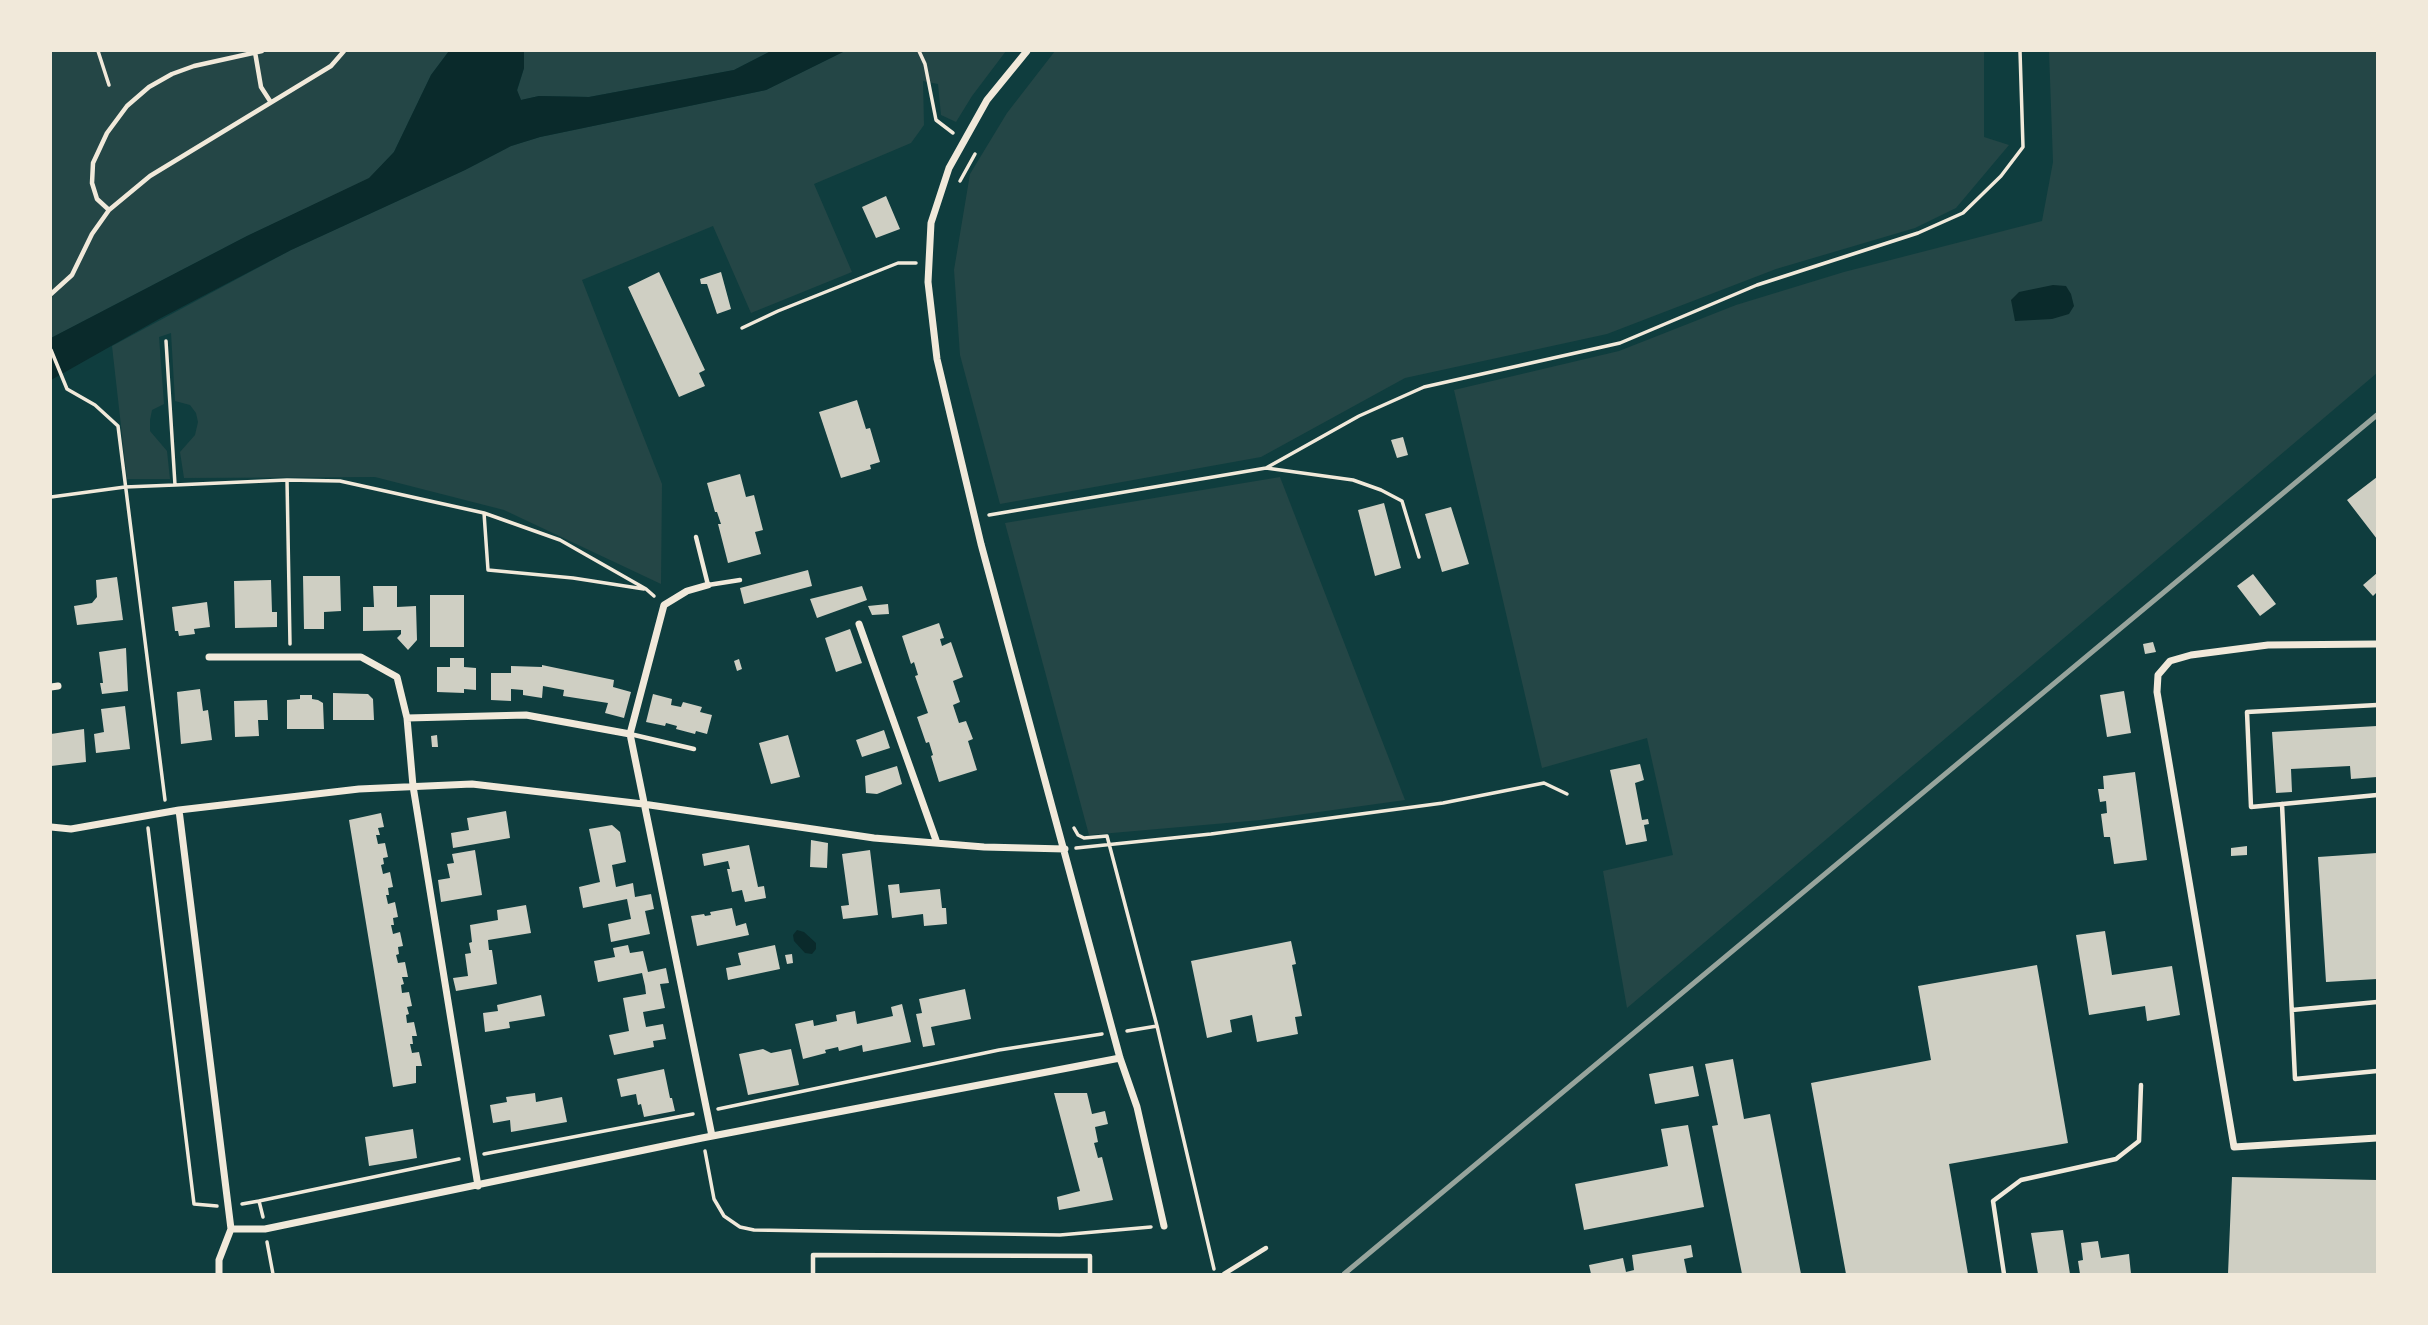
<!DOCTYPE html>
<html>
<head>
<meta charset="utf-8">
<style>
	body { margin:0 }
	#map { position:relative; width:2428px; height:1325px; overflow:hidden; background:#0f3d3e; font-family:"Fira Sans",sans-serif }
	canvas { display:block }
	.frame { position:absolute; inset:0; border:52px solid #f1e9da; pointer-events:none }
</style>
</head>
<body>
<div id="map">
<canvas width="2428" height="1325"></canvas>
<div class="frame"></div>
</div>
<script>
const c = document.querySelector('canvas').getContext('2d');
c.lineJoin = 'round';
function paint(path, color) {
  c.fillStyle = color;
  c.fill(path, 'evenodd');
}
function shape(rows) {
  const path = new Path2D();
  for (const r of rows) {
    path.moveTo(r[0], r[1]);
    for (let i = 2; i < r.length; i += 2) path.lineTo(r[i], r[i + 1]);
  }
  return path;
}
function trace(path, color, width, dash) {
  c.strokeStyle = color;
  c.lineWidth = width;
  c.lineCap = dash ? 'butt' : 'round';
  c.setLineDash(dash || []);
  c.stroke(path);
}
paint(shape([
	[51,51,449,51,431,75,394,152,369,179,247,236,51,338],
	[524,51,771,51,734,70,589,97,539,96,521,100,517,91,524,68],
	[845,51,1006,51,972,96,956,122,941,115,938,84,923,81,924,125,911,143,814,184,852,272,751,313,713,226,582,280,662,484,661,584,504,510,375,477,184,478,180,452,195,435,198,422,196,413,190,405,175,401,171,333,159,337,164,404,152,410,150,420,150,431,167,451,170,479,127,479,112,346,291,250,465,170,511,146,540,137,766,90],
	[1055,51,1984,51,1984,137,2009,145,1956,208,1915,228,1776,269,1607,334,1405,378,1261,457,1000,504,960,355,954,270,970,174,1007,113],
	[2049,51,2377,51,2377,373,1627,1008,1603,871,1673,855,1647,738,1542,768,1454,390,1619,351,1736,305,1844,272,2042,221,2053,162],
	[1280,477,1405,800,1261,820,1089,835,1005,523]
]), '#244646');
paint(shape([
	[449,51,524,51,524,68,517,90,521,100,539,96,589,97,734,70,771,51,845,51,766,90,540,137,511,146,465,170,291,250,159,319,51,380,51,338,247,236,369,178,394,152,431,75],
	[2053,285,2066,286,2071,294,2074,306,2069,314,2052,319,2015,321,2011,300,2019,292],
	[797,930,804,932,816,943,816,949,812,954,805,953,794,941,793,935]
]), '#0a2a2b');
paint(shape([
	[886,196,900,229,876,238,862,207],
	[659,272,705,370,699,373,705,386,679,397,628,287],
	[721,272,731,309,717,314,707,284,701,284,700,279],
	[857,400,866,429,870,428,880,462,870,465,871,469,841,478,819,412],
	[1403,437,1408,455,1397,458,1391,440],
	[740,474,746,497,754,495,763,530,755,532,761,554,728,563,718,524,721,524,717,512,715,512,707,483],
	[2377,477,2377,539,2347,500],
	[1384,503,1401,568,1375,576,1358,510],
	[1451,507,1469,564,1442,572,1425,514],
	[808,570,812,586,744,604,740,588],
	[2377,573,2377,592,2373,596,2363,585],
	[2253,574,2276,604,2260,616,2237,586],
	[303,576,340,576,341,611,324,612,324,629,304,629],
	[117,577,123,620,77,625,74,606,92,603,97,597,96,580],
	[271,580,272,612,277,612,277,627,235,628,234,581],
	[373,586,397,586,397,607,416,606,417,640,408,650,397,638,401,634,401,630,363,631,363,607,374,607],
	[862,586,867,600,817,618,810,599],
	[430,595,464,595,464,647,430,647],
	[207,602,210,627,194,629,195,634,179,636,178,631,175,631,172,607],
	[888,604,889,614,872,615,868,606],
	[939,623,944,638,940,639,942,646,951,642,963,677,953,681,960,702,953,705,959,723,966,721,973,739,968,741,977,770,939,782,931,756,933,755,929,742,926,743,917,717,928,713,915,676,918,675,914,662,911,664,902,636],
	[850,629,862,663,836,672,825,638],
	[2153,642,2156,652,2145,654,2143,644],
	[126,648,128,691,102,694,100,683,103,683,99,652],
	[450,658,464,658,464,667,476,668,476,690,464,689,464,693,437,692,437,667,450,667],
	[739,659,742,669,737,671,734,661],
	[542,665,614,680,613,687,631,692,624,718,605,713,608,703,563,696,564,690,543,686,542,698,523,695,523,690,511,689,511,701,491,700,491,673,511,673,511,666,542,667],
	[200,689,203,711,208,710,212,740,181,744,177,692],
	[2124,691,2131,733,2107,737,2100,695],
	[333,693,368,694,373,699,374,720,333,720],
	[653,694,672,699,671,705,681,707,683,702,702,707,700,712,712,715,707,734,696,731,695,734,676,729,677,726,666,723,665,726,646,722],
	[300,695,312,695,312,699,318,700,323,703,324,729,287,729,287,700,300,699],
	[267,700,268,720,258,720,259,736,235,737,234,701],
	[125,706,130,749,96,753,94,734,104,732,101,709],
	[2377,726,2377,777,2351,779,2350,766,2291,769,2292,792,2276,793,2272,732],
	[84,729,86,762,51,766,51,734],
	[884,730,890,748,862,757,856,740],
	[437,735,438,747,432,747,431,736],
	[788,735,800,777,771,784,759,743],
	[1640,764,1644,780,1635,783,1642,820,1648,819,1649,824,1644,825,1647,841,1626,845,1610,770],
	[897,766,902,784,877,794,866,793,865,776],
	[2135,772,2147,860,2114,864,2110,837,2104,837,2101,814,2107,813,2106,801,2100,802,2098,789,2104,789,2103,776],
	[506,811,510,838,453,848,451,833,469,830,467,818],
	[381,813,384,827,378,828,380,835,376,835,378,844,385,843,388,857,383,858,384,864,381,865,383,874,390,872,393,887,388,888,389,895,386,895,388,904,395,902,398,917,393,918,394,925,391,925,393,934,400,932,403,946,398,947,399,954,396,955,398,963,405,962,408,977,402,977,404,984,401,985,402,993,409,992,412,1006,407,1007,409,1014,406,1015,407,1023,414,1022,417,1036,412,1036,413,1044,410,1044,412,1053,419,1052,422,1066,416,1066,416,1083,393,1087,349,820],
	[612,825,620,832,626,862,612,865,616,887,633,883,635,897,651,894,654,909,645,911,650,934,611,942,608,924,631,919,627,899,583,908,579,887,600,882,589,829],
	[811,840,828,843,827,868,810,867],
	[749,845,758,887,764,886,766,898,745,902,742,890,732,892,727,869,730,869,728,861,704,866,702,854],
	[2247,846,2247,855,2231,856,2231,848],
	[475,850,482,895,441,902,438,880,450,878,447,864,454,863,452,854],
	[870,850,878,915,843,919,841,906,849,905,842,854],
	[2377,853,2377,979,2326,982,2318,857],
	[899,884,900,893,940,889,942,908,946,908,947,924,924,926,923,914,892,918,888,885],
	[526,905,531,933,488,940,489,950,492,950,497,984,456,991,453,978,468,976,465,954,471,953,469,943,472,942,470,925,498,920,497,910],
	[732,908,736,926,746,923,749,935,697,946,691,916,704,914,705,916,711,915,710,912],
	[2105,931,2112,975,2172,966,2180,1015,2147,1021,2145,1006,2089,1015,2076,935],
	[1291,941,1296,964,1292,965,1302,1016,1295,1017,1298,1034,1257,1042,1252,1015,1230,1020,1232,1032,1207,1038,1191,961],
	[628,945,630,953,643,951,648,972,666,968,669,983,660,984,665,1008,643,1012,646,1027,663,1024,666,1039,653,1041,654,1047,614,1055,609,1035,629,1031,623,998,646,994,645,986,642,973,598,982,594,961,615,957,613,948],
	[775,945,780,969,728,980,726,968,741,965,738,953],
	[792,954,793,963,787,964,785,955],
	[2037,965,2068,1143,1949,1164,1968,1274,1846,1274,1811,1083,1931,1060,1918,986],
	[965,989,971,1019,931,1027,935,1045,923,1047,916,1014,922,1013,919,999],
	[541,995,545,1016,509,1022,510,1028,485,1032,483,1013,498,1011,497,1005],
	[902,1004,911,1042,863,1052,862,1045,839,1051,838,1047,825,1050,826,1053,803,1059,795,1024,813,1020,814,1026,837,1021,836,1015,855,1011,857,1024,893,1016,891,1007],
	[763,1049,771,1053,791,1049,799,1085,748,1095,739,1054],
	[1733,1059,1744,1119,1770,1114,1801,1274,1742,1274,1712,1126,1718,1125,1705,1064],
	[1693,1066,1699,1096,1655,1104,1649,1074],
	[664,1069,670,1098,672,1098,675,1111,644,1117,641,1104,638,1105,636,1094,621,1097,617,1079],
	[535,1093,536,1102,562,1097,567,1122,511,1132,510,1120,493,1123,490,1105,507,1102,506,1097],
	[1054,1093,1087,1093,1092,1114,1105,1111,1108,1124,1095,1127,1098,1142,1094,1143,1098,1158,1102,1157,1113,1200,1059,1210,1057,1197,1080,1191],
	[1688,1125,1704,1207,1584,1230,1575,1184,1668,1166,1661,1129],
	[413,1129,417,1158,369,1166,365,1137],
	[2232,1177,2377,1180,2377,1274,2228,1274],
	[2063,1230,2070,1274,2038,1274,2031,1233],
	[2098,1241,2101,1258,2129,1254,2131,1274,2080,1274,2078,1261,2083,1260,2081,1243],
	[1691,1245,1693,1257,1684,1259,1687,1274,1591,1274,1589,1265,1623,1258,1626,1272,1634,1270,1632,1255]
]), '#cfcfc3');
trace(shape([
	[98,51,109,85],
	[919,51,925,64,936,120,953,133],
	[960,181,975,154],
	[742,328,778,311,898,263,916,263],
	[166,341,175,485],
	[51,350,67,389,95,405,118,426,165,800],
	[1266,468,1359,416,1424,387,1620,343,1757,285,1918,233,1963,213,2001,176,2023,147,2020,51],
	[287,480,290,644],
	[51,497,125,487,175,485,287,480,340,481,484,513,560,540,646,589,654,596],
	[484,513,488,570,573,578,644,589],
	[989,515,1266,468,1353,480,1381,490,1402,501,1419,557],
	[148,828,194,1204,217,1206],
	[1074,828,1078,835,1084,838,1107,836,1157,1026,1214,1269],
	[1076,848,1211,834,1443,803,1544,783,1567,794],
	[1127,1031,1157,1026],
	[718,1109,999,1050,1102,1034],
	[705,1151,714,1199,724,1216,740,1227,754,1230,1060,1235,1151,1227],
	[484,1154,693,1114],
	[259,1201,459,1159],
	[242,1204,259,1201,263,1217],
	[267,1242,273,1274]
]), '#f1e9da', 3.5);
trace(shape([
	[255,52,261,87,270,101],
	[109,210,97,199,92,183,93,163,107,133,127,106,149,87,172,74,194,66,262,51],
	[51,294,72,275,92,234,109,210,150,176,331,66,344,51],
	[696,537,708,585,740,580],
	[2377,705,2247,712,2251,807,2377,795],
	[630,734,694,749],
	[2282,804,2295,1079,2377,1071],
	[2292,1010,2377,1002],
	[813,1274,813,1255,1090,1256,1090,1274],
	[1224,1274,1266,1248],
	[2004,1274,1993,1201,2021,1180,2116,1159,2139,1141,2141,1085]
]), '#f1e9da', 4.5);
trace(shape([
	[1027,51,987,100,949,168,931,223,928,282,937,359,981,544,1120,1058,1137,1107,1164,1226],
	[859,624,937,843],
	[2377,644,2268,645,2191,655,2170,661,2158,675,2157,692,2234,1147,2377,1138],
	[209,657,361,657,397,677,407,718,413,786,478,1186],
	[51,687,58,686],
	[407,718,526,715,630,734,712,1136],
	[630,734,664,605,687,591,708,585],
	[179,810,231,1229,219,1260,219,1274],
	[51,827,71,829,179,810,359,789,472,784,643,804,874,838,984,847,1065,849],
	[231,1229,265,1229,702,1138,1120,1058]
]), '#f1e9da', 7);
trace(shape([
	[1344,1274,2377,415]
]), '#97a49c', 5);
</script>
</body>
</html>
